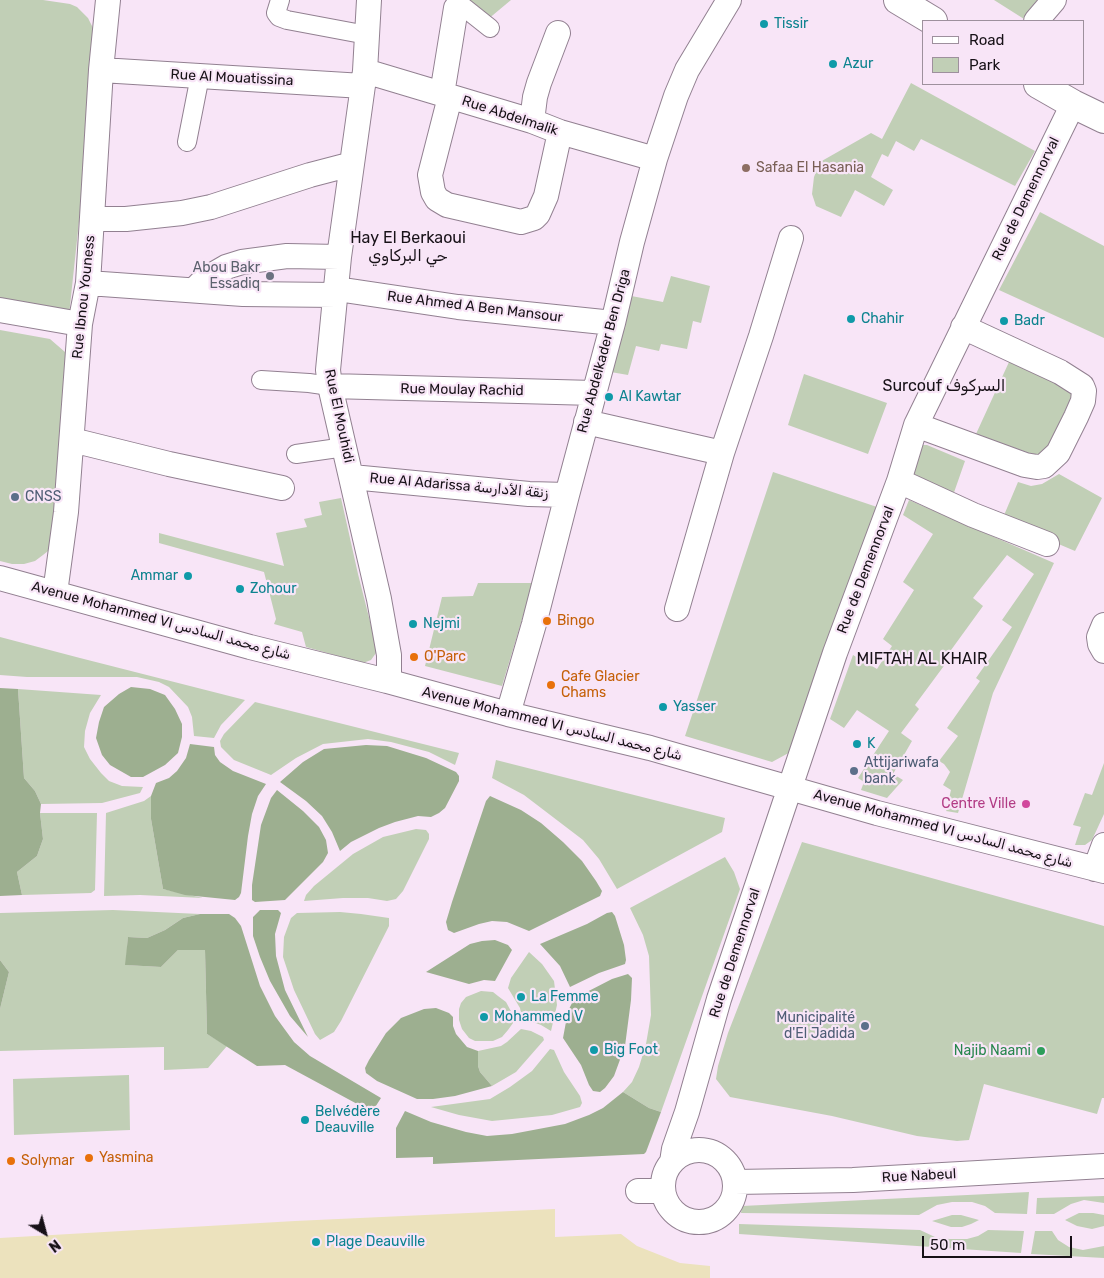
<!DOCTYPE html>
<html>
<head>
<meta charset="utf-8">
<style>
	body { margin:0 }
	#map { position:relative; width:1104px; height:1278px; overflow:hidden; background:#f8e5f7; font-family:Rubik,sans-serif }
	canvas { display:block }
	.legend { position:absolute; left:922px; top:20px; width:162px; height:65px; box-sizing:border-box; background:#f8e5f7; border:1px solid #9e909d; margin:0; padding:6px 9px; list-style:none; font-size:15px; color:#171117 }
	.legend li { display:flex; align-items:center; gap:10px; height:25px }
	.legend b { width:25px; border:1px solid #9e909d }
	.north { position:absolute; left:20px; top:1208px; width:50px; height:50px; -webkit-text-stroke:4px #f8e5f7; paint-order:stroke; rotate:143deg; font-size:14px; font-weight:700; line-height:20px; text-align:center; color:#171117 }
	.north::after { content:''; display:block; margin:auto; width:18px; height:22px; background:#171117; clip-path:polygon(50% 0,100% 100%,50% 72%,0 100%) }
	.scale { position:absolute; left:922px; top:1236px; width:150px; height:22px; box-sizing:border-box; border:2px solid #171117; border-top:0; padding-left:6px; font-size:15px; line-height:18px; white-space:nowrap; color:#171117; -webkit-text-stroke:4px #f8e5f7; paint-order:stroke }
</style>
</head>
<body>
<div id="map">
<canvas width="1104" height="1278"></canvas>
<ul class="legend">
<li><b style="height:6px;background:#fff"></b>Road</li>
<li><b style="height:14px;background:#c1cfb6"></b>Park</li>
</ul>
<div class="north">N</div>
<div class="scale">50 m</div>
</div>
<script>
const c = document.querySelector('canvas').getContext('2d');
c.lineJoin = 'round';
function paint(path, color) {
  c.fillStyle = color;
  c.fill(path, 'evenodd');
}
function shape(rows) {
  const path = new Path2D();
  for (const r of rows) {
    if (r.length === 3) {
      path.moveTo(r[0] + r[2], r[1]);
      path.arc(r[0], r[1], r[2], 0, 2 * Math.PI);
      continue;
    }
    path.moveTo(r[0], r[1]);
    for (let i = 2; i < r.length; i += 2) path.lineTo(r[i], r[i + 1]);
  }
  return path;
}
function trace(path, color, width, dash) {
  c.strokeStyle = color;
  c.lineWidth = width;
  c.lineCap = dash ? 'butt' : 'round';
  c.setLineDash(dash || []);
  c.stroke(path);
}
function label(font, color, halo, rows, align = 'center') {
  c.font = font + ' Rubik,"Noto Naskh Arabic",sans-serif';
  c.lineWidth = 4.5;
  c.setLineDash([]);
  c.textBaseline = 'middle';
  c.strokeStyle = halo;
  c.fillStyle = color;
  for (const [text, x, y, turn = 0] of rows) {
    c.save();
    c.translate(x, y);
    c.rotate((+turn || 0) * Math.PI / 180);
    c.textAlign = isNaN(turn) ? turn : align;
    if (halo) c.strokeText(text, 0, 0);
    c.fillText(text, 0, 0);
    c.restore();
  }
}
paint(shape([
	[0,0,43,0,70,4,77,7,88,18,93,28,86,156,69,315,0,302],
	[454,0,511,0,487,20],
	[994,0,1041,0,1024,19],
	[911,83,1035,151,1015,186,921,139,914,151,896,141,888,157,882,154,871,177,893,190,884,206,855,190,841,217,816,206,812,194,814,177,820,162,871,133,882,139],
	[1040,212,1104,246,1104,338,999,290],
	[671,276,710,286,701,323,693,321,687,349,661,344,659,351,636,346,628,375,605,371,626,295,663,302],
	[0,330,50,339,65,352,69,363,53,539,48,551,43,555,35,561,24,564,12,564,0,561],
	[1009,362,1068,386,1076,394,1052,449,1037,456,976,434],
	[804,374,887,403,868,454,788,425],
	[922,445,927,445,965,461,951,501,907,483,919,448],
	[773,472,880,508,796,749,772,762,685,736],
	[1059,474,1102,498,1075,551,1002,520,1018,482,1031,486,1042,484],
	[341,498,358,574,376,645,376,653,371,660,363,663,306,647,302,632,274,624,276,619,264,572,159,543,159,533,284,566,276,533,307,527,304,519,322,515,319,502],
	[909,500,1054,563,993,693,958,813,946,811,951,790,943,785,950,772,944,764,939,761,958,736,947,728,980,681,976,678,1012,627,1002,620,1034,574,1007,555,973,598,983,606,946,657,949,659,915,705,919,709,901,733,912,741,893,774,903,780,887,798,861,790,864,782,858,778,889,731,857,710,844,728,830,719,853,655,877,669,892,646,883,639,914,590,903,582,933,534,903,515],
	[478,583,533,583,502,686,425,666,442,597,473,596],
	[0,637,80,658,245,700,221,725,214,738,194,736,192,717,188,707,169,687,159,682,137,677,27,677,0,675],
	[18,689,101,695,90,713,85,731,84,747,90,759,101,773,109,781,122,786,143,787,140,793,102,803,41,804,35,791,24,778],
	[255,702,459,753,455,765,429,752,391,742,368,739,323,744,296,758,271,775,234,760,221,747,220,741,224,734],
	[496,760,725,818,722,832,617,889,599,859,583,840,524,795,492,778],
	[1104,763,1104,814,1092,840,1085,845,1075,845,1081,827,1073,825,1085,793,1092,795],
	[151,796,151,819,163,889,203,898,140,895,104,896,106,813,144,801],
	[40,813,97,813,95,890,91,893,22,895,17,872,37,856,43,839],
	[416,829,426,830,429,834,429,839,403,891,396,899,387,901,368,898,343,898,304,901,306,895,314,886,353,854,383,837],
	[802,842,1104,926,1104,1098,1102,1098,1097,1114,984,1084,969,1140,957,1141,917,1136,832,1116,730,1097,716,1079,718,1066,728,1033],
	[725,857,734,872,740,889,661,1112,649,1108,623,1092,632,1082,639,1067,646,1044,651,1015,649,956,643,935,630,908],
	[113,910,200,914,183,918,165,930,147,938,128,937,126,965,161,967,178,950,205,950,207,1034,227,1046,208,1068,164,1070,164,1047,0,1051,0,1009,9,972,0,960,0,913],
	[340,912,361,914,389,918,389,926,341,1021,334,1032,320,1040,315,1034,294,990,283,957,284,937,291,918,297,913],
	[529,952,542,964,554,981,557,1005,551,1031,541,1025,522,1018,520,1008,508,988,511,978],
	[481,991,493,992,498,996,506,1002,513,1015,513,1023,508,1030,502,1037,493,1041,475,1041,469,1038,462,1029,459,1020,459,1009,461,1003,466,997],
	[521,1029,531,1031,543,1037,544,1040,516,1072,492,1086,480,1072,478,1066,478,1051,501,1046,507,1042],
	[550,1049,554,1050,564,1072,580,1096,582,1103,580,1107,552,1115,492,1121,459,1115,431,1107,490,1099,510,1087,532,1071],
	[129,1075,130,1130,14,1135,13,1079],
	[1029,1192,1027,1214,995,1213,985,1206,972,1202,952,1202,937,1205,919,1215,741,1213,742,1206],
	[1104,1196,1104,1203,1084,1200,1071,1204,1054,1214,1036,1214,1037,1198],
	[1079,1213,1093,1213,1104,1215,1104,1226,1092,1229,1077,1226,1065,1220],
	[952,1215,961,1215,979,1220,971,1224,962,1227,951,1227,932,1221],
	[739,1224,920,1230,937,1238,950,1239,967,1239,978,1236,988,1230,1024,1231,1021,1253,739,1234],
	[1035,1231,1052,1231,1058,1240,1069,1247,1083,1250,1104,1246,1104,1258,1031,1254]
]), '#c1cfb6');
paint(shape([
	[131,687,150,689,165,695,175,709,182,724,182,737,178,753,165,765,143,777,131,777,110,765,102,755,96,738,99,722,104,707,119,694],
	[0,688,18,689,24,778,35,791,41,804,40,813,43,839,37,856,17,872,22,895,0,896],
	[190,744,214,747,215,755,220,762,233,771,266,784,258,796,252,814,248,836,241,893,239,897,235,900,185,895,163,889,151,819,151,796,156,783,169,778,177,771,186,758],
	[366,745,387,746,426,758,456,772,459,776,459,781,445,808,439,813,431,817,418,816,395,822,379,828,351,842,340,851,332,832,322,816,306,801,280,782,303,762,324,749],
	[277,790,303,811,319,827,326,840,328,853,323,862,285,900,255,902,252,900,252,885,261,825,271,798],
	[490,796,521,810,541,823,563,842,582,861,596,881,602,891,600,896,529,931,507,922,492,921,479,924,454,933,448,930,446,922,452,902,486,801],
	[260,910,278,910,281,913,275,934,276,956,285,990,308,1037,290,1016,270,981,260,957,253,936,253,917],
	[612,912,615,916,624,945,626,960,625,964,599,973,570,987,560,966,540,944,587,924,607,913],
	[200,914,229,914,235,918,241,926,260,986,275,1016,294,1042,310,1056,381,1098,372,1112,285,1065,257,1066,207,1034,205,950,178,950,161,967,125,965,128,937,147,938,165,930,183,918],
	[495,940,508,945,512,950,495,981,484,980,469,984,426,972,470,944,482,941],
	[0,960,9,972,0,1009],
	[628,974,632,978,631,1000,625,1046,614,1076,605,1088,600,1092,593,1091,589,1085,581,1065,563,1038,568,1011,572,1003,579,996,612,979],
	[436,1008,449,1013,453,1017,453,1026,456,1034,467,1047,478,1051,478,1066,480,1072,492,1086,455,1096,433,1099,417,1099,377,1081,366,1073,365,1068,369,1060,386,1033,401,1018,424,1009],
	[623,1092,649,1108,661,1112,646,1152,644,1154,433,1164,433,1157,396,1158,396,1128,405,1111,431,1122,466,1132,487,1136,512,1134,565,1124,589,1115,603,1108]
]), '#9daf90');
paint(shape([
	[555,1209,555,1237,621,1234,637,1246,680,1263,710,1266,710,1278,0,1278,0,1238,295,1221]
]), '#ece2bd');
const pedestrian = shape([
	[280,0,276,13,279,17,287,20,367,35],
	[456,8,459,5,461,5,490,28],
	[187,142,200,76],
	[261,380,309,383,330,386],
	[296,454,345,447]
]);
const minor = shape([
	[369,0,365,71,339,257,328,370,330,386,379,599,389,655,389,674,387,681],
	[1036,21,1054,0],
	[101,70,363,86],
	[365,71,532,121,560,132,655,159],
	[442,94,456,8],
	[450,97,430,175,433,192,437,199,447,205,521,222,534,218,538,214,546,196,560,132],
	[532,121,535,97,539,83,558,33],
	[92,219,126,219,182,213,211,207,310,175,352,164],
	[88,283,243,294,336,295],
	[337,289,458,307,613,323],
	[194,290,204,280,214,274,226,267,242,262,287,256,339,257],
	[0,310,80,324],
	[330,386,594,393],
	[586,422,722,453],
	[916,425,1025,465,1037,467,1044,466,1058,453,1076,417,1083,401,1084,391,1082,386,1060,372,963,327],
	[72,440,169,464,282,488],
	[352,477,529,494,567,495],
	[899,481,973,515,1047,544],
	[0,578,250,647,387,681,508,714,650,748,877,813,1104,871],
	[55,593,66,512,80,324,88,283,101,70,108,0],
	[677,609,722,453,761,336,791,238],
	[1104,625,1099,637,1100,644,1104,651],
	[508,714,534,624,567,495,613,323,632,242,655,159,676,96,687,70,729,0],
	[1095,869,1104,845],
	[699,1186,36],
	[672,1162,674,1149,687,1112,719,999,835,653,899,481,916,425,1073,104],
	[735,1182,853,1180,1104,1166],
	[638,1191,663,1191]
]);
const tertiary = shape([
	[898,0,933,21],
	[1038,84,1073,104,1104,119]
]);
trace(pedestrian, '#928091', 20);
trace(minor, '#928091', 26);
trace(tertiary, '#928091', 30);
trace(pedestrian, '#fff', 18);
trace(minor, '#fff', 24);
trace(tertiary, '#fff', 28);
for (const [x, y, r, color] of [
	[764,24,5,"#0f9aa8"],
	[833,64,5,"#0f9aa8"],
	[746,168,5,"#8d6e63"],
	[270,276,5,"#6b7280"],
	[851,319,5,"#0f9aa8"],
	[1004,321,5,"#0f9aa8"],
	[609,397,5,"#0f9aa8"],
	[15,497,5,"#5c6f8a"],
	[188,576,5,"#0f9aa8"],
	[240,589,5,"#0f9aa8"],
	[547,621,5,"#e8710a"],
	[413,624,5,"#0f9aa8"],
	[414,657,5,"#e8710a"],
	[551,685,5,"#e8710a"],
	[663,707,5,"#0f9aa8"],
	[857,744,5,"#0f9aa8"],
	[854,771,5,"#5c6f8a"],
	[1026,804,5,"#d1479c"],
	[521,997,5,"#0f9aa8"],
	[484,1017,5,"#0f9aa8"],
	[865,1026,5,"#5c6f8a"],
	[594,1050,5,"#0f9aa8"],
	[1041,1051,5,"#2e9e5b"],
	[305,1120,5,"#0f9aa8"],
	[89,1158,5,"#e8710a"],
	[11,1161,5,"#e8710a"],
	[316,1242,5,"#0f9aa8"]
]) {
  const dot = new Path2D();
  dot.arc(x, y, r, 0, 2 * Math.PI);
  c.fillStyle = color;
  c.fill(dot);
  trace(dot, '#f8e5f7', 2);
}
label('14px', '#0d838f', '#f8e5f7', [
	["Tissir",774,24],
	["Azur",843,64],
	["Chahir",861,319],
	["Badr",1014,321],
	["Al Kawtar",619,397],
	["Ammar",178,576,"right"],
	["Zohour",250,589],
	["Nejmi",423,624],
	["Yasser",673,707],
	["K",867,744],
	["La Femme",531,997],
	["Mohammed V",494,1017],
	["Big Foot",604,1050],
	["Belvédère",315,1112],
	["Deauville",315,1128],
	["Plage Deauville",326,1242]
], 'left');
label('14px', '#171117', '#f8e5f7', [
	["Rue Al Mouatissina",232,78,3],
	["Rue Abdelmalik",510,116,18],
	["Rue de Demennorval",1026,199,-64],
	["Rue Ibnou Youness",84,297,-84],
	["Rue Ahmed A Ben Mansour",475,307,7],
	["Rue Abdelkader Ben Driga",604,351,-75],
	["Rue Moulay Rachid",462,390,1],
	["Rue El Mouhidi",339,416,78],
	["Rue Al Adarissa زنقة الأدارسة",459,486,5],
	["Rue de Demennorval",866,570,-69],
	["Avenue Mohammed VI شارع محمد السادس",161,621,15],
	["Avenue Mohammed VI شارع محمد السادس",552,724,14],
	["Avenue Mohammed VI شارع محمد السادس",943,829,15],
	["Rue de Demennorval",735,953,-72],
	["Rue Nabeul",919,1176,-3]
]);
label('14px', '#785e54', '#f8e5f7', [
	["Safaa El Hasania",756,168]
], 'left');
label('14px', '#5b616d', '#f8e5f7', [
	["Abou Bakr",260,268],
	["Essadiq",260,284]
], 'right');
label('14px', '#4e5e75', '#f8e5f7', [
	["CNSS",25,497],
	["Attijariwafa",864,763],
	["bank",864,779],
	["Municipalité",855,1018,"right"],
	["d'El Jadida",855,1034,"right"]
], 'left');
label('14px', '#c56008', '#f8e5f7', [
	["Bingo",557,621],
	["O'Parc",424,657],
	["Cafe Glacier",561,677],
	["Chams",561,693],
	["Yasmina",99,1158],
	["Solymar",21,1161]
], 'left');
label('14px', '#b23c85', '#f8e5f7', [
	["Centre Ville",1016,804]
], 'right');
label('14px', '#27864d', '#f8e5f7', [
	["Najib Naami",1031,1051]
], 'right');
label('16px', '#171117', '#f8e5f7', [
	["Hay El Berkaoui",408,238],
	["حي البركاوي",408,256],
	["Surcouf السركوف",944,386],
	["MIFTAH AL KHAIR",922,659]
]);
</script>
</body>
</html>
